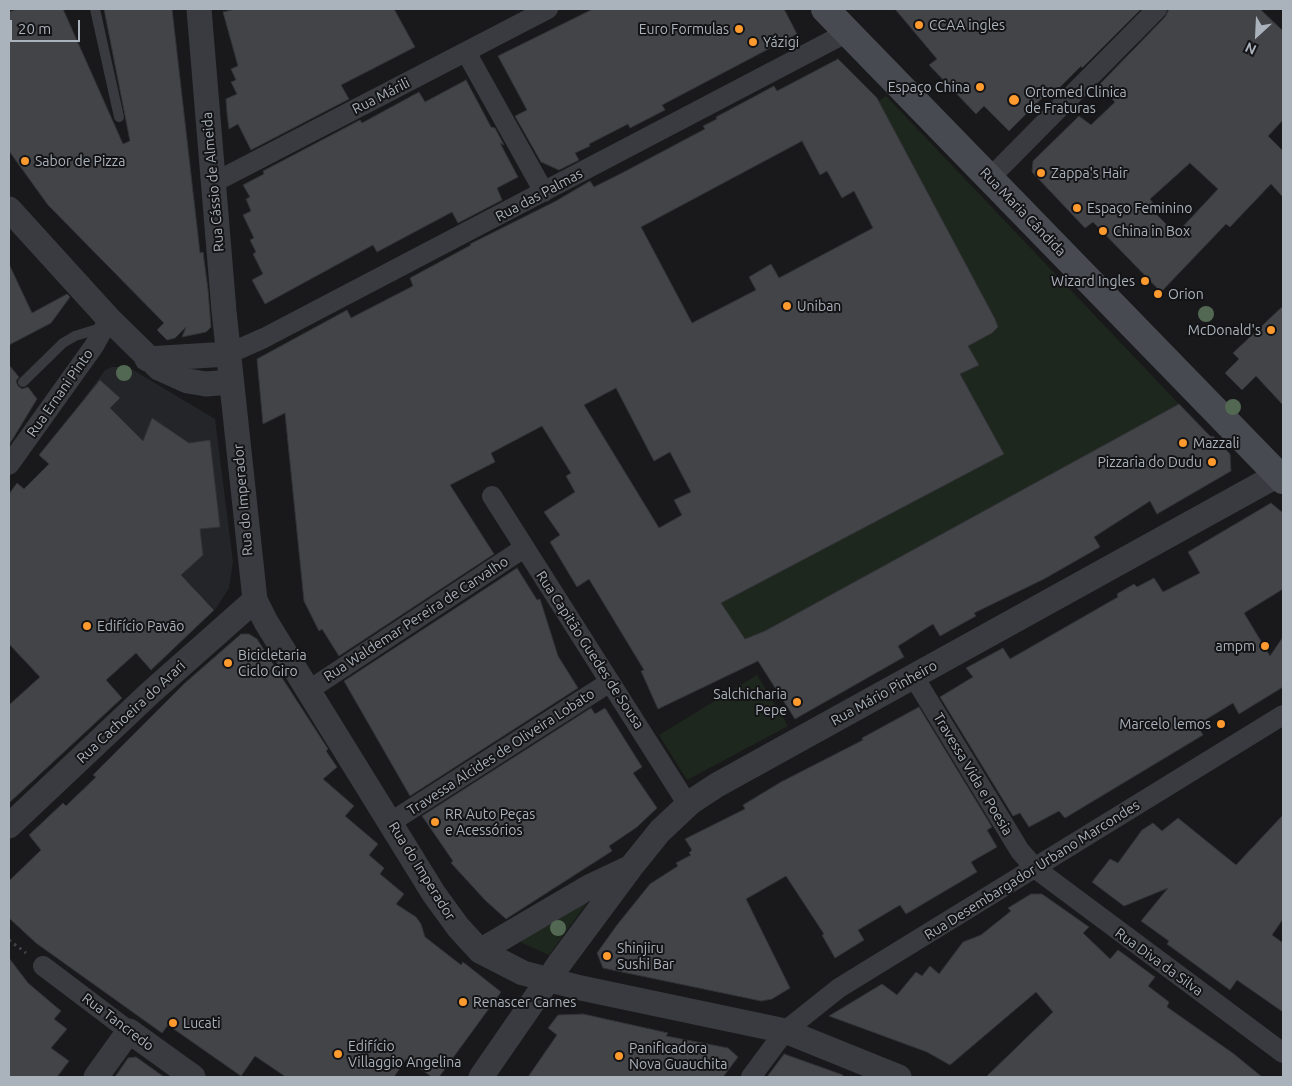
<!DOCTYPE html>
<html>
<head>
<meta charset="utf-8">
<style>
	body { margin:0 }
	#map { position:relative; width:1292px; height:1086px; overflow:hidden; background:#19191b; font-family:Ubuntu,sans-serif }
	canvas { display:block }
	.frame { position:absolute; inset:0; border:10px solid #aab2bc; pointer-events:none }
	.north { position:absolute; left:1232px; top:10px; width:50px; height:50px; -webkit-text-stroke:4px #141416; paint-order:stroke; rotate:205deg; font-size:14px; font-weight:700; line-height:20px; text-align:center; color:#aab2bc }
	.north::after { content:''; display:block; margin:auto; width:18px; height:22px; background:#aab2bc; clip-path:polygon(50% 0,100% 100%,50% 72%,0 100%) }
	.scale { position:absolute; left:10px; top:20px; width:70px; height:22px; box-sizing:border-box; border:2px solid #aab2bc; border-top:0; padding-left:6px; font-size:15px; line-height:18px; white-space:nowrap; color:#aab2bc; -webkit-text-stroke:4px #141416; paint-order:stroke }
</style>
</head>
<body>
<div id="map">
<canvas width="1292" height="1086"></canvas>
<div class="frame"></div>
<div class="north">N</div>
<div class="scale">20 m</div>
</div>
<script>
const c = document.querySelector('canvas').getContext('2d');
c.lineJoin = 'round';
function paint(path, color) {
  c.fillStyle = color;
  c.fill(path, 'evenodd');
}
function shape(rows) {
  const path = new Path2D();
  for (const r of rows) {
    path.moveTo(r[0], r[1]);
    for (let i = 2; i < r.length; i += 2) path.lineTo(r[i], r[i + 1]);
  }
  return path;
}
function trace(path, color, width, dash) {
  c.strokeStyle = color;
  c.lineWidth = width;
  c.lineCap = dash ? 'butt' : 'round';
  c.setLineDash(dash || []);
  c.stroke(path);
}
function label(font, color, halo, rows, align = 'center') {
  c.font = font + ' Ubuntu,sans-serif';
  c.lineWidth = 4;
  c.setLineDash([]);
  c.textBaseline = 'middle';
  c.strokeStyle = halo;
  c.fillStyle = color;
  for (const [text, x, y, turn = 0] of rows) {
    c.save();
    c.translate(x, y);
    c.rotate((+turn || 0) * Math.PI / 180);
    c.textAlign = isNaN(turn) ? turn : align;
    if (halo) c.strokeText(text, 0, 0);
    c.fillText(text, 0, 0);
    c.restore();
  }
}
paint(shape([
	[112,367,128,367,215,419,233,562,229,588,215,610,130,521,133,451,83,400,105,370]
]), '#242528');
paint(shape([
	[886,96,1179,404,755,637,741,639,721,603,1004,454,960,374,978,365,968,346,973,280,879,101],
	[757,675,788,726,687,780,659,735],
	[595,892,549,955,520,942]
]), '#1e271e');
const building = shape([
	[18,9,63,9,123,144,130,141,104,9,172,9,200,253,203,252,208,290,211,327,206,332,182,337,186,327,175,338,167,340,157,330,164,323,48,205,9,151,9,12,18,9],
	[236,9,394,9,415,47,341,85,349,99,251,150,238,124,229,129,227,113,226,99,237,94,231,82,236,80,231,69,238,66,223,12,236,9],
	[593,9,784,9,797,34,662,105,665,110,630,128,628,124,589,144,590,146,575,153,579,160,559,170,541,162,515,116,527,110,498,56,593,9],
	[895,9,1141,9,1082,68,1081,66,1052,95,1048,92,1009,131,984,106,976,114,929,65,937,59,895,9],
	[1169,9,1260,9,1283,31,1283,120,1268,136,1283,151,1283,197,1271,184,1230,227,1226,224,1161,292,1093,222,1085,228,1032,172,1033,161,1079,116,1091,125,1115,102,1099,85,1165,17,1169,9],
	[1190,163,1218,189,1176,234,1149,207,1153,203,1150,199,1190,163],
	[838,59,877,98,995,319,998,327,992,333,968,346,979,365,960,374,1004,454,721,603,745,639,765,631,1179,404,1211,437,1213,436,1230,454,1231,471,1157,514,1150,501,1094,537,1100,547,1044,579,974,613,976,616,940,636,933,624,898,646,904,657,795,719,758,661,658,709,641,671,644,670,589,579,577,587,550,542,560,535,544,512,575,492,566,476,571,473,542,426,491,453,495,462,450,485,494,554,339,656,322,629,319,631,304,601,285,413,263,424,257,359,347,310,351,318,413,286,410,278,471,245,470,244,556,201,590,181,594,187,622,173,705,129,703,126,717,119,716,117,748,100,774,86,777,91,838,59],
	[802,141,820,175,827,171,842,198,854,191,873,228,779,278,771,264,749,277,756,290,692,323,641,227,802,141],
	[616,388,654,461,670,452,691,492,674,500,682,515,659,528,584,405,616,388],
	[466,80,491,127,495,128,504,145,500,143,518,177,497,188,502,200,458,223,452,212,377,252,373,245,265,304,252,280,263,274,253,254,256,252,250,240,254,238,243,215,251,211,246,199,250,197,243,185,264,174,263,171,360,120,362,123,419,92,425,102,466,80],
	[9,264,32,313,67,294,70,297,51,323,9,345,9,264],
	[1283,306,1283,405,1256,376,1242,390,1225,373,1239,359,1233,353,1283,306],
	[9,365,19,377,16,381,18,386,22,389,28,387,37,399,9,445,9,365],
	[100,380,120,398,110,408,143,441,152,418,189,443,210,440,220,527,200,529,203,555,181,575,214,610,151,670,136,653,106,680,122,698,9,803,9,705,40,677,9,644,9,494,17,483,24,489,49,464,39,455,100,380],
	[1271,503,1283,513,1283,589,1244,613,1270,656,1283,637,1283,687,1239,714,1233,703,1197,725,1203,735,1065,818,1059,811,1029,827,1020,813,1013,816,940,697,973,677,966,668,1003,648,1010,659,1118,597,1117,594,1134,584,1137,587,1154,578,1163,592,1200,573,1188,552,1271,503],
	[517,568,537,600,540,599,558,656,578,688,410,796,344,681,517,568],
	[241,634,249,634,257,639,328,749,326,751,337,767,323,779,354,806,345,816,378,844,369,855,384,868,380,874,404,894,396,904,416,917,421,924,425,937,461,965,463,962,501,992,439,1077,432,1077,406,1059,394,1077,286,1077,255,1056,241,1076,168,1025,162,1033,36,943,9,918,9,881,41,850,29,835,63,803,66,806,96,777,93,775,185,683,241,634],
	[919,707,992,827,987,830,997,847,971,862,977,872,906,914,900,905,858,930,864,940,835,958,822,935,824,934,786,876,746,899,790,988,772,999,761,1001,603,968,597,953,617,925,650,884,678,866,676,863,691,855,689,853,692,850,685,839,745,809,743,805,781,782,863,740,862,738,919,707],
	[591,708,595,714,605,708,642,767,633,773,657,808,637,827,609,846,612,851,506,919,485,900,451,863,453,861,422,816,591,708],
	[1283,815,1283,919,1272,935,1283,943,1283,1012,1237,980,1230,990,1167,944,1169,941,1141,921,1168,888,1124,906,1092,882,1110,859,1118,863,1142,830,1153,823,1162,831,1178,818,1236,865,1283,815],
	[1031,894,1042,894,1089,927,1083,933,1110,959,1118,950,1155,977,1148,986,1169,1002,1167,1007,1234,1054,1262,1077,986,1077,1053,1012,1036,992,950,1065,927,1052,829,1016,882,984,897,995,916,972,922,976,930,966,939,974,963,942,981,935,1011,911,1008,908,1031,894],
	[9,958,28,983,61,1011,54,1019,67,1029,51,1048,69,1061,57,1077,9,1077,9,958],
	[583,1014,668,1033,666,1036,728,1048,738,1057,723,1077,528,1077,557,1035,548,1028,558,1015,583,1014],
	[784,1054,843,1075,842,1077,767,1077,784,1054],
	[136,1057,164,1077,115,1077,128,1058,136,1057]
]);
paint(building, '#434448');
trace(building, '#323337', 1);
trace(shape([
	[9,940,26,953]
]), '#3f4347', 3, [2.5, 4]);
trace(shape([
	[95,9,119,117],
	[23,382,63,343,75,336,104,327]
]), '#393b40', 10);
trace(shape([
	[466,52,544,192],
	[990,178,1157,9],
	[213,183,548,9],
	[228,354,264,338,848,32],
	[9,465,94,346,109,319],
	[492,496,688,805],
	[914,677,1020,851,1036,869,1283,1053],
	[309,690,524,548],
	[391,822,610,682],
	[43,966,129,1031],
	[751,1077,785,1031,839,988,1283,715]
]), '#393b40', 20);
trace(shape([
	[199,9,224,311,255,600,266,622,434,894,458,927,480,951,523,973,581,988,785,1031,899,1077],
	[9,209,109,319,159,368,188,381,206,384,231,382],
	[147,359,228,354],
	[9,826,150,693,255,600],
	[480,951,589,887,629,868],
	[96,1077,129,1031,193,1077],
	[481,1077,559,964,631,867,660,831,691,802,717,785,1283,472]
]), '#393b40', 25);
trace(shape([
	[825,9,1283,480]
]), '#474b51', 28);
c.fillStyle = '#536853';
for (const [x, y] of [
	[1206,314],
	[124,373],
	[1233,407],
	[558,928]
]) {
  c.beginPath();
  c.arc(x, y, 8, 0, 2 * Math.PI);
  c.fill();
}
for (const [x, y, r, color] of [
	[919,25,5,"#fe9a2e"],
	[739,29,5,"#fe9a2e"],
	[753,42,5,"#fe9a2e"],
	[980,87,5,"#fe9a2e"],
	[1014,100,6,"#fe9a2e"],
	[25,161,5,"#fe9a2e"],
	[1041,173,5,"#fe9a2e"],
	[1077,208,5,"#fe9a2e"],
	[1103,231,5,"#fe9a2e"],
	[1145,281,5,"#fe9a2e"],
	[1158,294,5,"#fe9a2e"],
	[787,306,5,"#fe9a2e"],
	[1271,330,5,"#fe9a2e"],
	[1183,443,5,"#fe9a2e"],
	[1212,462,5,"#fe9a2e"],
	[87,626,5,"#fe9a2e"],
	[1265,646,5,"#fe9a2e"],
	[228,663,5,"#fe9a2e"],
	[797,702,5,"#fe9a2e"],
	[1221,724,5,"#fe9a2e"],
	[435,822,5,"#fe9a2e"],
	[607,956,5,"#fe9a2e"],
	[463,1002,5,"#fe9a2e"],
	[173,1023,5,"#fe9a2e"],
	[338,1054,5,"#fe9a2e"],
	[619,1056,5,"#fe9a2e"]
]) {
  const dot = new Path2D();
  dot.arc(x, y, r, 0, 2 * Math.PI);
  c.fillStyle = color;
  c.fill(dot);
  trace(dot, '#141416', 2);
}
label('14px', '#aab2bc', '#141416', [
	["CCAA ingles",929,25],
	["Euro Formulas",729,29,"right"],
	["Yázigi",763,42],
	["Espaço China",970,87,"right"],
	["Ortomed Clinica",1025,92],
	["de Fraturas",1025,108],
	["Sabor de Pizza",35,161],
	["Zappa's Hair",1051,173],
	["Espaço Feminino",1087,208],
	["China in Box",1113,231],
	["Wizard Ingles",1135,281,"right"],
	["Orion",1168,294],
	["Uniban",797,306],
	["McDonald's",1261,330,"right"],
	["Mazzali",1193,443],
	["Pizzaria do Dudu",1202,462,"right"],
	["Edifício Pavão",97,626],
	["ampm",1255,646,"right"],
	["Bicicletaria",238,655],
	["Ciclo Giro",238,671],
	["Salchicharia",787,694,"right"],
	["Pepe",787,710,"right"],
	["Marcelo lemos",1211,724,"right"],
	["RR Auto Peças",445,814],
	["e Acessórios",445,830],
	["Shinjiru",617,948],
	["Sushi Bar",617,964],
	["Renascer Carnes",473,1002],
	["Lucati",183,1023],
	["Edifício",348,1046],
	["Villaggio Angelina",348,1062],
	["Panificadora",629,1048],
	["Nova Guauchita",629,1064]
], 'left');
label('14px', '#aab2bc', '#141416', [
	["Rua Márili",381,96,-27],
	["Rua Cássio de Almeida",213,182,-95],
	["Rua das Palmas",539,195,-28],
	["Rua Maria Cândida",1023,212,46],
	["Rua Ernani Pinto",60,393,-55],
	["Rua do Imperador",243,500,-95],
	["Rua Waldemar Pereira de Carvalho",416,619,-33],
	["Rua Capitão Guedes de Sousa",590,650,57],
	["Rua Mário Pinheiro",884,693,-29],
	["Rua Cachoeira do Arari",131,712,-43],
	["Travessa Alcides de Oliveira Lobato",501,752,-33],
	["Travessa Vida e Poesia",973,774,59],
	["Rua Desembargador Urbano Marcondes",1032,870,-32],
	["Rua do Imperador",422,871,58],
	["Rua Diva da Silva",1159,962,36],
	["Rua Tancredo",118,1022,37]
]);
</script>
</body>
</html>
